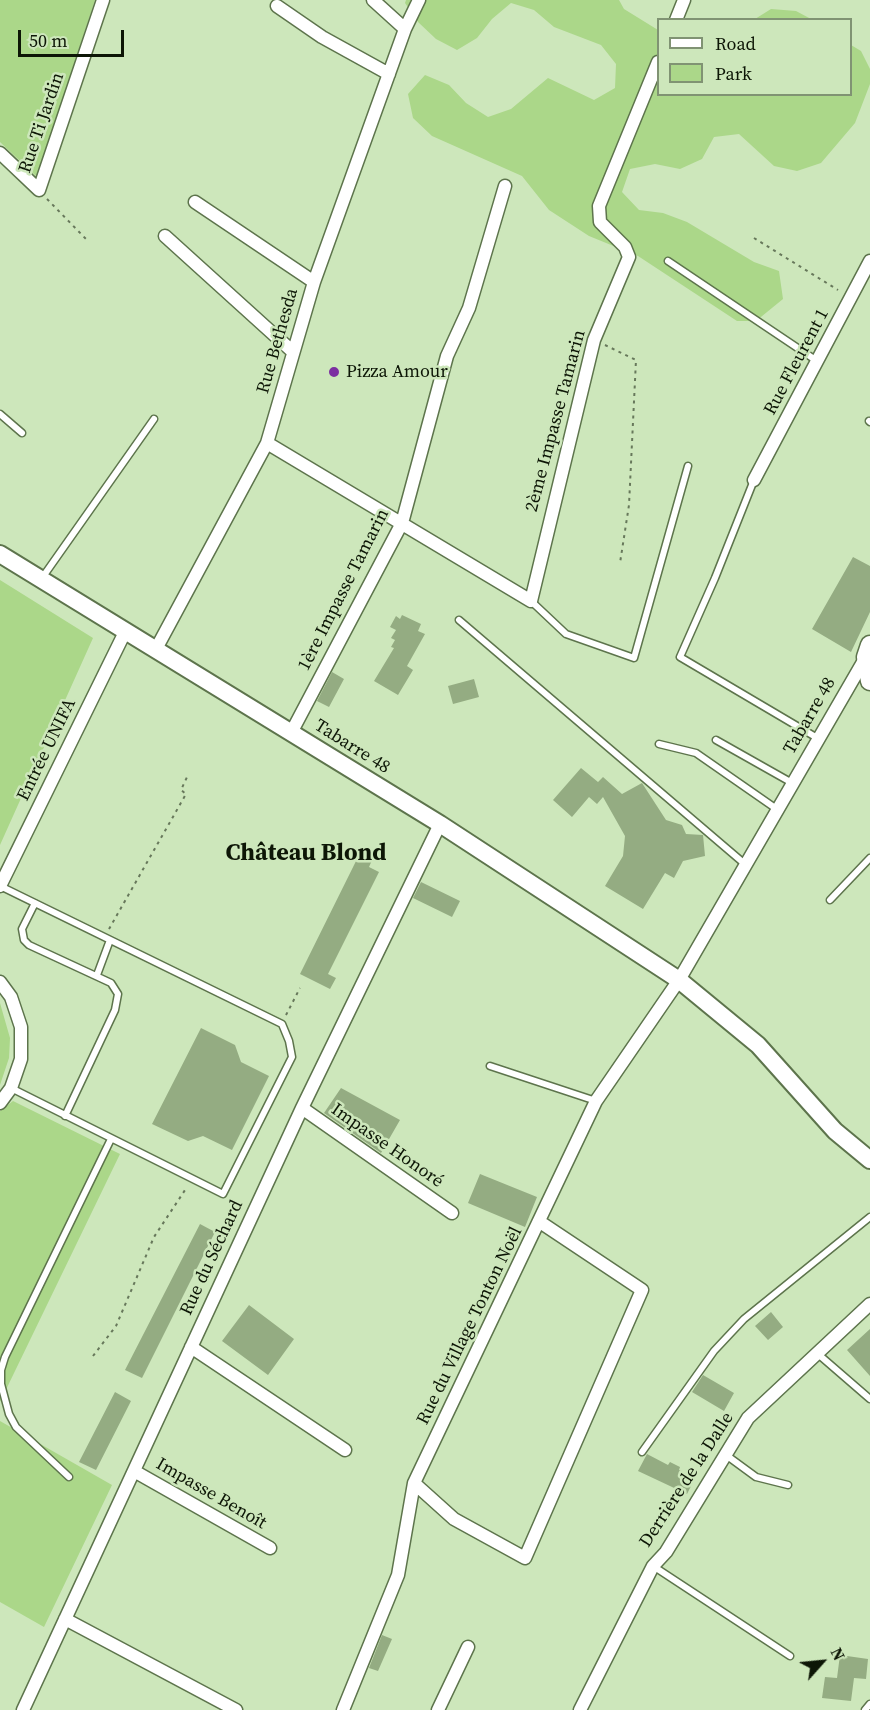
<!DOCTYPE html>
<html>
<head>
<meta charset="utf-8">
<style>
	body { margin:0 }
	#map { position:relative; width:870px; height:1710px; overflow:hidden; background:#cde7bb; font-family:"Source Serif 4",serif }
	canvas { display:block }
	.legend { position:absolute; left:657px; top:18px; width:195px; height:78px; box-sizing:border-box; background:#cde7bb; border:2px solid #809373; margin:0; padding:8px 10px; list-style:none; font-size:18px; color:#0d1606 }
	.legend li { display:flex; align-items:center; gap:12px; height:30px }
	.legend b { width:30px; border:2px solid #809373 }
	.north { position:absolute; left:792px; top:1632px; width:60px; height:60px; -webkit-text-stroke:4px #cde7bb; paint-order:stroke; rotate:63deg; font-size:16px; font-weight:700; line-height:24px; text-align:center; color:#0d1606 }
	.north::after { content:''; display:block; margin:auto; width:21px; height:27px; background:#0d1606; clip-path:polygon(50% 0,100% 100%,50% 72%,0 100%) }
	.scale { position:absolute; left:18px; top:30px; width:106px; height:27px; box-sizing:border-box; border:3px solid #0d1606; border-top:0; padding-left:8px; font-size:18px; line-height:21px; white-space:nowrap; color:#0d1606; -webkit-text-stroke:4px #cde7bb; paint-order:stroke }
</style>
</head>
<body>
<div id="map">
<canvas width="870" height="1710"></canvas>
<ul class="legend">
<li><b style="height:8px;background:#fff"></b>Road</li>
<li><b style="height:16px;background:#abd789"></b>Park</li>
</ul>
<div class="north">N</div>
<div class="scale">50 m</div>
</div>
<script>
const c = document.querySelector('canvas').getContext('2d');
c.lineJoin = 'round';
function paint(path, color) {
  c.fillStyle = color;
  c.fill(path, 'evenodd');
}
function shape(rows) {
  const path = new Path2D();
  for (const r of rows) {
    path.moveTo(r[0], r[1]);
    for (let i = 2; i < r.length; i += 2) path.lineTo(r[i], r[i + 1]);
  }
  return path;
}
function trace(path, color, width, dash) {
  c.strokeStyle = color;
  c.lineWidth = width;
  c.lineCap = dash ? 'butt' : 'round';
  c.setLineDash(dash || []);
  c.stroke(path);
}
function label(font, color, halo, rows, align = 'center') {
  c.font = font + ' "Source Serif 4",serif';
  c.lineWidth = 5;
  c.setLineDash([]);
  c.textBaseline = 'middle';
  c.strokeStyle = halo;
  c.fillStyle = color;
  for (const [text, x, y, turn = 0] of rows) {
    c.save();
    c.translate(x, y);
    c.rotate((+turn || 0) * Math.PI / 180);
    c.textAlign = isNaN(turn) ? turn : align;
    if (halo) c.strokeText(text, 0, 0);
    c.fillText(text, 0, 0);
    c.restore();
  }
}
paint(shape([
	[0,0,95,0,37,177,0,142],
	[406,0,619,0,624,9,658,30,658,94,850,94,851,45,861,51,870,69,870,84,855,123,821,163,797,171,774,166,739,134,714,137,702,159,680,169,655,164,630,169,622,192,639,210,663,213,687,222,754,262,779,271,783,299,756,321,737,321,638,256,589,236,549,210,522,176,432,136,413,118,408,94,425,75,449,85,466,103,488,117,511,109,548,78,594,100,615,88,616,64,601,45,554,27,534,10,511,3,492,19,477,38,457,50,436,39,418,22,405,3],
	[771,9,796,11,811,19,755,19],
	[0,580,93,638,0,845],
	[0,1003,10,1038,9,1058,0,1085],
	[13,1101,120,1154,0,1402,0,1111],
	[0,1421,112,1485,44,1627,0,1602]
]), '#abd789');
paint(shape([
	[853,557,870,566,870,612,851,652,812,629],
	[402,615,421,624,418,631,425,634,407,666,413,670,398,695,374,681,394,648,391,647,395,640,391,638,396,630,390,627,396,616,400,619],
	[332,672,344,679,329,707,317,701],
	[474,679,479,697,453,704,448,686],
	[581,768,598,782,603,777,622,794,642,783,666,820,682,825,686,834,703,835,705,856,683,861,674,878,665,873,643,909,605,886,623,856,625,836,603,797,597,804,589,797,572,817,553,800],
	[361,851,373,858,369,867,379,872,328,974,336,978,330,989,300,974],
	[421,882,460,901,452,917,413,898],
	[201,1028,235,1045,241,1062,269,1076,232,1150,203,1136,188,1141,152,1124],
	[341,1088,400,1120,381,1153,324,1113],
	[480,1174,537,1197,525,1227,468,1203],
	[200,1224,215,1232,142,1378,125,1370],
	[249,1305,294,1339,268,1375,222,1341],
	[771,1312,783,1327,768,1340,755,1326],
	[870,1329,870,1376,847,1350],
	[703,1375,734,1393,724,1411,692,1392],
	[115,1392,131,1401,96,1470,79,1462],
	[647,1454,668,1465,670,1462,680,1467,679,1470,688,1475,687,1479,693,1482,687,1494,638,1471],
	[382,1635,392,1639,378,1671,369,1668],
	[840,1655,868,1659,866,1679,854,1678,851,1701,822,1698,825,1677,837,1678]
]), '#94ac82');
const service = shape([
	[668,261,817,361],
	[0,414,22,433],
	[869,421,870,422],
	[754,480,715,578,680,657,819,739],
	[42,578,154,419],
	[531,601,566,634,634,658,688,466],
	[459,620,746,865],
	[716,740,794,784],
	[659,744,696,753,778,810],
	[0,886,282,1024,289,1041,292,1057,223,1194,11,1088],
	[830,900,870,858],
	[35,903,22,929,24,940,29,945,111,983,118,994,115,1010,65,1116],
	[97,975,110,940],
	[490,1066,596,1101],
	[818,1354,870,1399],
	[642,1452,714,1351,744,1319,870,1217],
	[726,1455,756,1477,788,1485],
	[69,1477,16,1427,9,1414,1,1384,1,1370,5,1357,111,1139],
	[653,1566,790,1656],
	[865,1710,870,1704]
]);
const minor = shape([
	[373,0,405,29],
	[277,6,322,37,389,74],
	[676,20,684,0],
	[0,153,39,190,103,0],
	[195,202,314,282],
	[165,236,292,351],
	[267,443,531,601,594,340,629,257,625,247,600,222,599,206,658,62],
	[754,480,870,261],
	[156,649,267,443,314,282,405,29,419,0],
	[291,733,402,523,447,356,469,308,505,186],
	[0,886,126,630],
	[0,982,11,997,21,1027,21,1059,11,1088,0,1103],
	[302,1108,452,1213],
	[191,1347,345,1450],
	[134,1471,270,1548],
	[414,1483,454,1519,525,1558,642,1290,540,1222],
	[65,1619,236,1710],
	[23,1710,302,1108,440,824],
	[343,1710,398,1575,414,1483,596,1101,679,980,866,657],
	[438,1710,468,1647],
	[580,1710,653,1566,666,1552,748,1418,870,1304]
]);
const tertiary = shape([
	[0,554,440,824,679,980,758,1045,835,1131,870,1160]
]);
const secondary = shape([
	[870,645,866,657,870,681]
]);
trace(service, '#5d744c', 9);
trace(minor, '#5d744c', 15);
trace(tertiary, '#5d744c', 20);
trace(secondary, '#5d744c', 21);
trace(shape([
	[47,199,87,240],
	[754,238,838,290],
	[605,345,636,360,629,505,620,563],
	[109,929,186,794,181,790,187,777],
	[286,1015,300,988],
	[93,1356,116,1326,154,1237,187,1187]
]), '#67785b', 2, [3, 4.5]);
trace(service, '#fff', 6);
trace(minor, '#fff', 12);
trace(tertiary, '#fff', 16);
trace(secondary, '#fff', 18);
for (const [x, y, r, color] of [
	[334,372,6,"#7c2fa1"]
]) {
  const dot = new Path2D();
  dot.arc(x, y, r, 0, 2 * Math.PI);
  c.fillStyle = color;
  c.fill(dot);
  trace(dot, '#cde7bb', 2);
}
label('18px', '#0d1606', '#cde7bb', [
	["Rue Ti Jardin",42,123,-71],
	["Rue Bethesda",278,341,-74],
	["Rue Fleurent 1",797,362,-62],
	["2ème Impasse Tamarin",556,421,-75],
	["1ère Impasse Tamarin",344,590,-63],
	["Tabarre 48",810,716,-60],
	["Tabarre 48",352,747,32],
	["Entrée UNIFA",47,750,-64],
	["Impasse Honoré",387,1146,35],
	["Rue du Séchard",212,1258,-65],
	["Rue du Village Tonton Noël",470,1326,-64],
	["Derrière de la Dalle",687,1480,-57],
	["Impasse Benoît",211,1494,30]
]);
label('18px', '#0d1606', '#cde7bb', [
	["Pizza Amour",346,372]
], 'left');
label('bold 24px', '#0d1606', '#cde7bb', [
	["Château Blond",306,854]
]);
</script>
</body>
</html>
